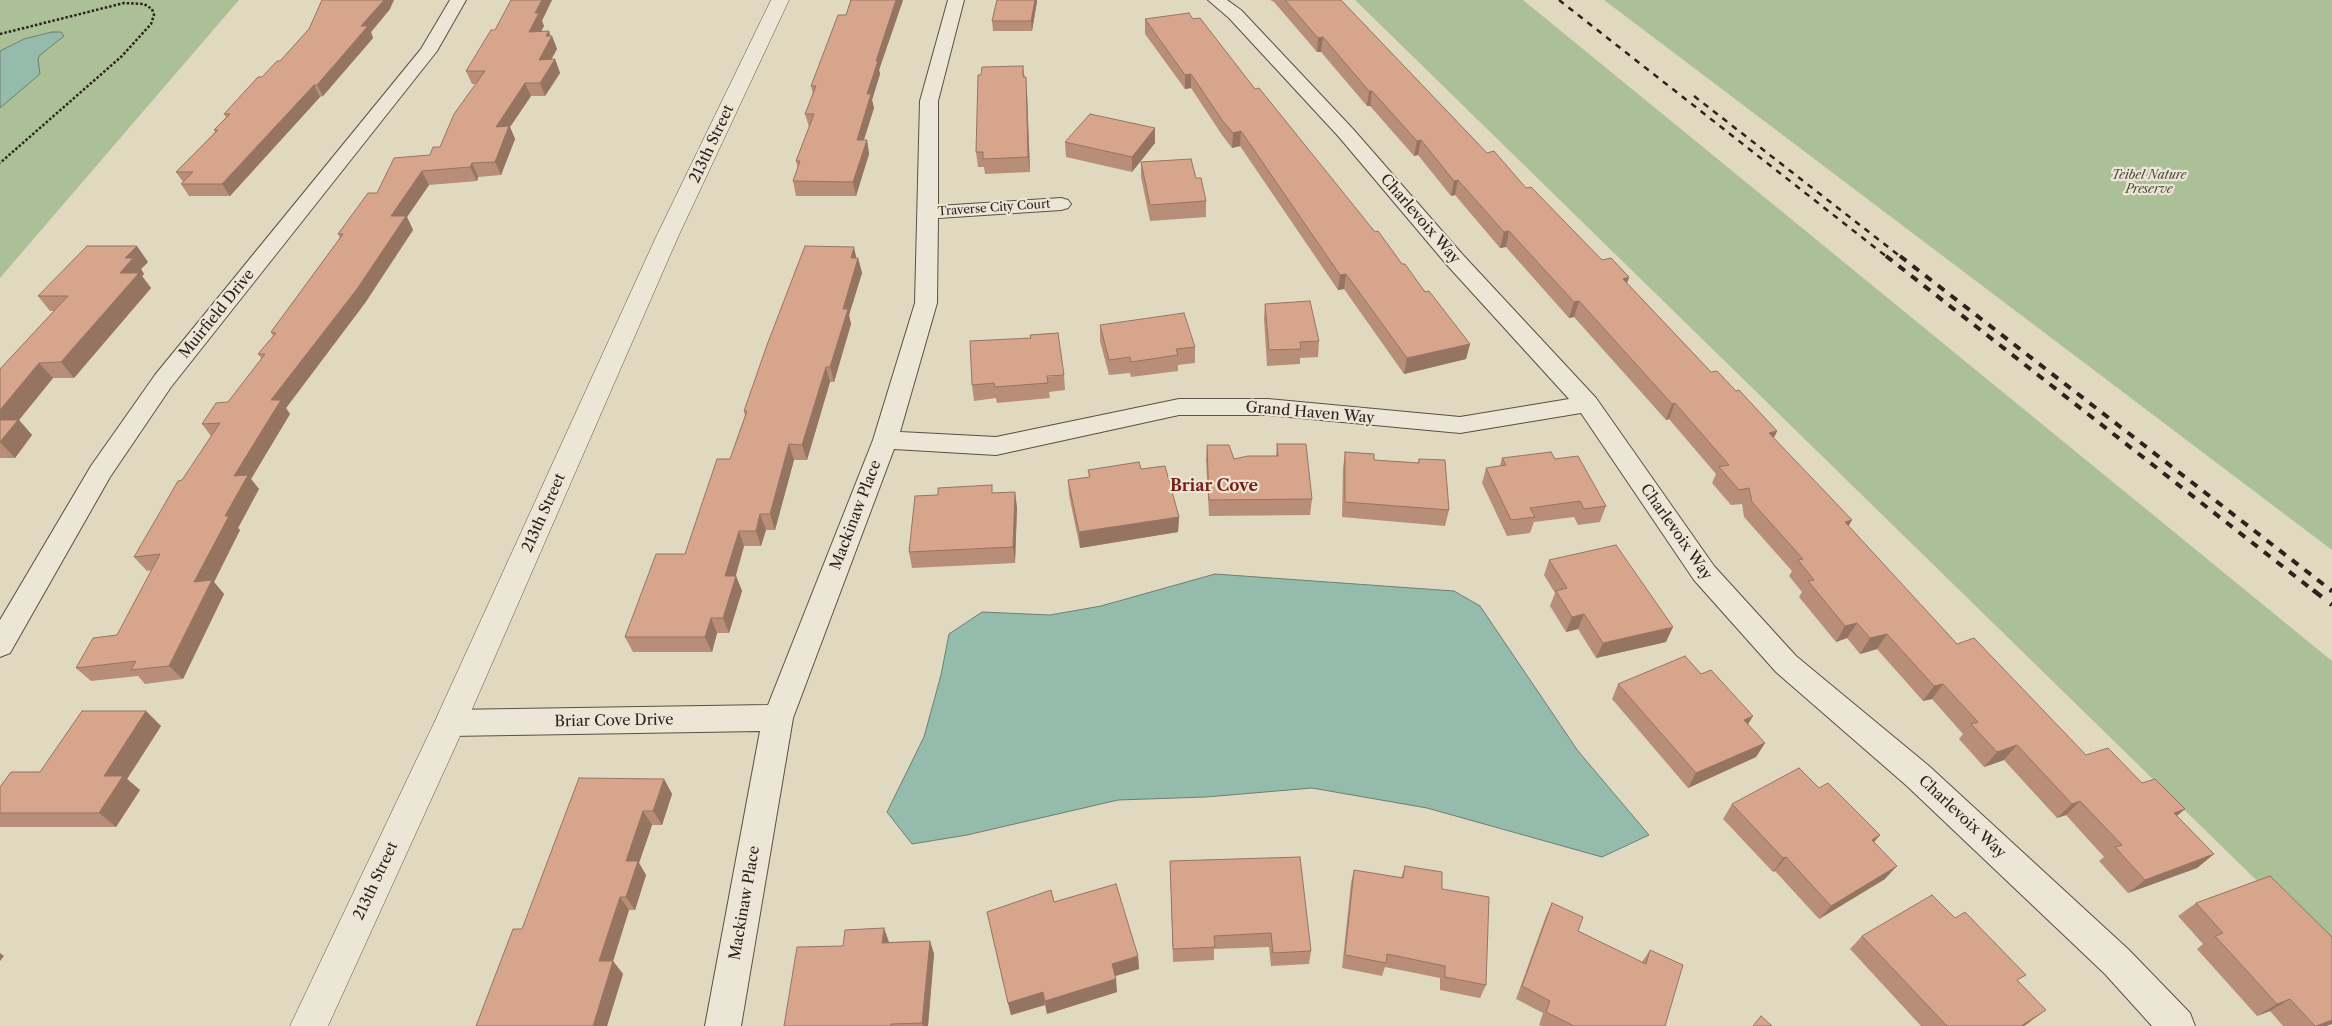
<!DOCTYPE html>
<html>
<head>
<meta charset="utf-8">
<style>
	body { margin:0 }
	canvas { display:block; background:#e0d9bf }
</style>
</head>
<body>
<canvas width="2332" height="1026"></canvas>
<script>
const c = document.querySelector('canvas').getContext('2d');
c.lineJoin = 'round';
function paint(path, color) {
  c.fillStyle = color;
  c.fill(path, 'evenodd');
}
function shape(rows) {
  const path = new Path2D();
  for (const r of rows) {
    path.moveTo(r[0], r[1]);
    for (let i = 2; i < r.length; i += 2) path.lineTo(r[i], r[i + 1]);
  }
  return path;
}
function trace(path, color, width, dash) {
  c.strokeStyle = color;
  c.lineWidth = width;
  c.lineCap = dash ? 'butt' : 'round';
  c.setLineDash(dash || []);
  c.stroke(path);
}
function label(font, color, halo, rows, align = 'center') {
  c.font = font + ' "Libre Caslon Text",serif';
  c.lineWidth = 4.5;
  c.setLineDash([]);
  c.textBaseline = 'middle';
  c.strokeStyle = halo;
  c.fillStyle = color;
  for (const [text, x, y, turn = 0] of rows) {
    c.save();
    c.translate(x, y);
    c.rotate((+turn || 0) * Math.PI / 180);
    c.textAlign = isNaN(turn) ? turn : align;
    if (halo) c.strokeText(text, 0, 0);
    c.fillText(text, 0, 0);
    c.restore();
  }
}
paint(shape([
	[0,0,239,0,0,278],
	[1355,0,1523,0,2332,661,2332,954],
	[1604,0,2332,0,2332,550]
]), '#acc097');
const water = shape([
	[52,32,61,32,64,36,40,55,38,59,40,74,0,108,0,51,24,39,52,32],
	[1215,574,1454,591,1480,606,1578,751,1649,835,1602,857,1427,808,1312,788,1206,797,1118,800,967,835,912,844,887,812,924,737,941,675,949,634,982,612,1050,615,1101,606,1215,574]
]);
paint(water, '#95bbac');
trace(water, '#6c7e73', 1);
const minor = shape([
	[450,0,466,0,437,51,171,387,110,477,10,653,0,657,0,620,91,466,155,375,421,49,450,0],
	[948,0,964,0,938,101,938,206,1061,198,1068,200,1071,204,1068,208,1061,210,938,218,937,303,900,432,996,437,1179,399,1268,399,1460,417,1569,399,1447,265,1339,137,1229,18,1208,0,1227,0,1241,10,1353,129,1463,255,1596,398,1714,566,1796,656,1929,766,2129,950,2190,1013,2195,1026,2152,1026,2105,974,1907,786,1776,672,1694,580,1581,413,1460,433,1268,415,1179,415,996,455,894,449,793,718,741,1026,705,1026,760,731,450,736,439,732,435,723,439,714,450,710,768,705,873,440,915,303,920,101,948,0]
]);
const tertiary = shape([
	[771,0,789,0,678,237,466,723,328,1026,290,1026,434,723,656,237,771,0]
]);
trace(minor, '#5a5046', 2);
trace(tertiary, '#5a5046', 1);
trace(shape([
	[0,34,124,3,144,4,152,9,154,15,151,24,122,56,0,163]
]), '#2e221d', 2.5, [2.5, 2]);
paint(minor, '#ebe6d5');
paint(tertiary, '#ebe6d5');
trace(shape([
	[1559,0,1887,257],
	[1694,96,1901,257]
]), '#2e221d', 2.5, [6, 6]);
trace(shape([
	[1886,256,2314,591],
	[1900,256,2332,591]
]), '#2e221d', 4, [8, 8]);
trace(shape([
	[2313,590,2332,605],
	[2330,590,2332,591]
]), '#2e221d', 4.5, [11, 11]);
paint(shape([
	[851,0,903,0,879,70,880,74,872,100,874,108,864,140,867,140,869,154,856,196,796,196,793,181,798,168,796,161,809,127,805,114,813,94,811,86,846,15],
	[997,0,1037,0,1032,31,993,31,992,21],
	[1270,0,1341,0,1487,153,1602,260,1629,277,1627,283,1711,372,1736,391,1777,431,1774,438,1848,526,1957,644,2086,755,2142,783,2185,809,2177,816,2214,854,2197,868,2128,893,2099,861,2104,857,2066,815,2057,818,2004,760,1984,767,1959,739,1963,734,1932,699,1923,701,1877,649,1860,654,1847,638,1836,642,1799,597,1802,592,1789,576,1792,571,1744,517,1742,504,1731,505,1712,483,1716,474,1669,419,1666,420,1574,317,1569,318,1506,247,1500,248,1455,195,1451,196,1418,155,1414,156,1370,106,1367,106,1321,52,1317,52,1274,2],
	[390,9,371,32,373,38,323,96,320,97,230,196,189,196,181,184,183,182,176,172,215,132,214,130,226,117,224,114,280,61,309,29],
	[1145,19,1193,19,1255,89,1402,264,1470,344,1466,359,1404,374,1344,289,1338,290,1240,146,1232,148,1222,135,1191,88,1185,89,1145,34],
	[542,21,544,26,541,31,549,31,550,36,552,36,557,49,551,59,555,59,560,73,545,96,531,96,510,127,515,139,501,175,478,177,477,181,429,185,407,217,413,230,365,303,286,408,290,414,251,479,259,489,238,528,240,530,214,582,224,594,183,679,145,684,138,676,91,681,76,668,117,635,152,570,147,571,134,557,211,436,202,424,228,402,262,359,258,354,273,336,271,332,340,238,338,234,377,193,430,155,440,147,476,84,472,84,466,71,495,30],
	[1023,66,1027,92,1030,172,985,174,984,167,978,167,976,152,981,75],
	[1155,128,1155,143,1132,172,1066,157,1065,142],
	[1141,162,1196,178,1206,201,1206,217,1150,221,1141,177],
	[857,258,858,258,862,273,849,315,851,324,834,382,830,382,807,460,794,460,775,530,766,530,761,546,744,546,736,576,742,591,729,633,717,633,712,652,633,652,625,637,685,554,730,459,745,416,744,411],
	[148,262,141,269,144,274,142,276,151,288,74,378,53,378,19,420,32,435,15,458,0,458,0,369,54,311,50,311,38,296],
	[1265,304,1319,341,1318,357,1300,358,1300,364,1267,366,1264,319],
	[1100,325,1195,347,1195,363,1178,365,1178,371,1131,377,1130,373,1109,375,1100,341],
	[1064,375,1065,390,1049,392,1050,398,997,403,996,398,974,401,972,385],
	[1277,444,1312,499,1310,515,1209,516,1206,460,1207,445,1234,459,1276,456],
	[1345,452,1374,460,1418,463,1419,459,1449,510,1445,526,1342,517,1343,468],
	[1502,458,1555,459,1606,506,1600,522,1578,525,1574,517,1534,522,1530,533,1507,536,1482,483,1486,468,1500,466],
	[1141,469,1179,517,1178,532,1080,548,1069,495,1068,480,1089,477,1088,470],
	[993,493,1017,507,1015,563,912,568,909,552],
	[1549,560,1666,642,1596,658,1578,629,1566,632,1550,606,1555,593,1544,575],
	[1701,674,1765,743,1756,757,1688,788,1612,699,1618,684],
	[146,711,161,726,127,779,140,790,116,827,0,827,0,787,40,772],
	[664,779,672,794,662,825,652,825,639,863,646,875,635,910,629,910,613,961,623,974,607,1026,476,1026,522,929],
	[1819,788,1880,835,1874,842,1885,879,1819,919,1775,871,1773,872,1723,819,1732,804],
	[1170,861,1311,951,1309,964,1271,966,1269,947,1214,949,1214,960,1173,962],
	[1405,866,1442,889,1486,985,1480,998,1440,990,1440,978,1385,967,1382,976,1342,968,1351,883,1354,870,1401,878],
	[1054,902,1138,956,1139,969,1115,976,1117,992,1047,1014,1045,1005,1011,1015,987,912],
	[1552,903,1578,931,1642,962,1650,950,1665,1026,1542,1026,1539,1025,1543,1013,1516,999,1546,916],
	[2196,903,2332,937,2332,1024,2326,1026,2283,1026,2270,1011,2257,1016,2197,949,2203,944,2178,916],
	[1862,936,2018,982,2030,1022,2024,1026,1921,1026,1850,949],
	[930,941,934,954,928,1026,784,1026,843,946,889,942]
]), '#b98e78');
paint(shape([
	[384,0,394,0,390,9,371,32,373,38,323,96,317,85,361,26],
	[542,0,552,0,542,21,544,26,534,45,529,32,535,13],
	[896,0,903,0,879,70,880,74,872,100,874,108,859,154,857,140,867,94,876,61],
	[1035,0,1037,0,1037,2,1032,31,1031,21],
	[549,31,551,38,552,36,557,49,544,73,539,60,546,36],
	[1323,37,1321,52,1317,52,1318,38],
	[555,59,560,73,545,96,540,83],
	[1191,74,1191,88,1185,89,1185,75],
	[1026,77,1027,92,1030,172,1028,157],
	[525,83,531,96,510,127,515,139,501,175,495,162,496,127],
	[314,85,320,97,230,196,222,184],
	[1369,91,1372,91,1370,106,1367,106],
	[1155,128,1155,143,1132,172,1132,157],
	[1241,131,1240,146,1232,148,1233,133],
	[867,140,869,154,856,196,853,182],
	[1421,140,1418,155,1414,156,1417,141],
	[472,163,478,177,477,181,470,167],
	[422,171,429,185,407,217,413,230,365,303,286,408,290,414,251,479,259,489,238,528,240,530,214,582,224,594,183,679,169,666,194,582,225,516,234,476,271,400,391,216],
	[1458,180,1455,195,1451,196,1454,181],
	[1509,231,1506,247,1500,248,1504,232],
	[137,246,148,262,141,269,144,274,142,276,151,288,74,378,61,362,120,273,125,258],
	[854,247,857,261,858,258,862,273,849,315,851,324,834,382,830,367,843,309,851,258],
	[1346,274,1344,289,1338,290,1340,275],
	[1629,277,1624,293,1623,279],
	[1579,301,1574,317,1569,318,1574,302],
	[1470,344,1466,359,1404,374,1407,358],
	[39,363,53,378,19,420,32,435,15,458,0,442,0,410],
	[826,367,830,382,807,460,802,445],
	[1675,403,1669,419,1666,420,1672,404],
	[1777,431,1769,447,1769,433],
	[789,444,794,460,775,530,770,514],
	[1015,492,1017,507,1015,563,1013,547],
	[760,514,766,530,761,546,756,531],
	[1179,517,1178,532,1080,548,1079,532],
	[1852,520,1843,536,1845,522],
	[739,531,744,546,731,591,725,576],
	[736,576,742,591,729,633,723,618],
	[1584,614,1578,629,1566,632,1572,617],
	[711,618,717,633,712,652,705,637],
	[1857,623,1847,638,1836,642,1845,626],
	[1673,627,1666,642,1596,658,1603,643],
	[1887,634,1877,649,1860,654,1870,638],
	[1943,684,1932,699,1923,701,1934,686],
	[146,711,161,726,127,779,140,790,116,827,99,813,104,776],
	[1753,716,1744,731,1744,720],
	[1765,743,1756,757,1688,788,1696,773],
	[2017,745,2004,760,1984,767,1997,752],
	[664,779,672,794,662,825,653,811],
	[2080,801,2066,815,2057,818,2072,804],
	[2185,809,2168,823,2174,813],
	[643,811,652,825,639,863,646,875,635,910,626,897,626,861],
	[1880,835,1868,849,1872,840],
	[2214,854,2197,868,2128,893,2145,880],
	[1786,857,1775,871,1773,872,1783,858],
	[1897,866,1885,879,1819,919,1831,906],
	[620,897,629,910,609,974,599,961],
	[884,928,889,942,887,956,882,943],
	[930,941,934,954,928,1026,923,1026,922,1023],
	[0,953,4,956,0,961],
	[1138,956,1139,969,1112,977,1112,964],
	[613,961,623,974,607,1026,593,1026],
	[1116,979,1117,992,1047,1014,1045,1001],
	[1043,992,1045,1005,1011,1015,1008,1003],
	[2290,999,2270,1011,2257,1016,2277,1004],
	[2046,1010,2024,1026,2021,1026],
	[2332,1020,2332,1024,2326,1026,2316,1026]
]), '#967462');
const building = shape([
	[322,0,384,0,361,26,368,26,317,85,314,85,222,184,181,184,193,172,176,172,218,130,214,130,230,114,224,114,258,77,262,77,277,61,280,61,309,29,322,0],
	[511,0,542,0,535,13,539,13,529,32,549,31,546,36,552,36,539,60,555,59,540,83,525,83,496,127,509,126,495,162,472,163,470,167,422,171,391,216,406,216,357,289,271,400,281,400,234,476,248,475,225,516,229,516,194,582,212,580,169,666,131,670,136,661,76,668,93,638,117,635,160,554,134,557,178,481,182,480,220,423,202,424,216,403,228,402,265,354,258,354,276,333,271,332,343,234,338,234,368,193,377,193,394,158,430,155,433,147,440,147,454,114,485,71,466,71,491,30,495,30,511,0],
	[851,0,896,0,876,61,878,61,867,94,871,94,857,140,867,140,853,182,793,181,800,161,796,161,814,114,805,114,816,86,811,86,838,15,846,15,851,0],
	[997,0,1035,0,1031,21,992,21,997,0],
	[1285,0,1341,0,1487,153,1494,151,1526,188,1531,187,1602,260,1611,258,1629,277,1623,279,1711,372,1717,371,1736,391,1739,390,1777,431,1769,433,1852,520,1845,522,1957,644,1974,638,2086,755,2108,748,2142,783,2155,779,2185,809,2174,813,2214,854,2145,880,2115,847,2122,845,2080,801,2072,804,2017,745,1997,752,1971,724,1978,722,1943,684,1934,686,1887,634,1870,638,1857,623,1845,626,1808,581,1814,580,1798,560,1803,559,1752,502,1749,488,1739,490,1719,467,1729,465,1675,403,1672,404,1579,301,1574,302,1509,231,1504,232,1458,180,1454,181,1421,140,1417,141,1372,91,1369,91,1323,37,1318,38,1285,0],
	[1189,13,1193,19,1200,18,1255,89,1259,88,1375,232,1378,231,1402,264,1405,264,1425,292,1429,291,1470,344,1407,358,1346,274,1340,275,1241,131,1233,133,1222,120,1191,74,1185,75,1145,19,1189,13],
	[1023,66,1023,77,1026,77,1028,157,983,159,983,152,976,152,978,75,981,75,982,67,1023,66],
	[1090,114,1155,128,1132,157,1065,142,1090,114],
	[1191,159,1196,178,1201,178,1206,201,1150,205,1141,162,1191,159],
	[87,246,137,246,125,258,133,258,120,273,139,273,61,362,39,363,0,410,0,369,68,296,38,296,87,246],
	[805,246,854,247,851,258,858,258,843,309,848,309,830,367,826,367,802,445,789,444,770,514,760,514,756,531,739,531,725,576,736,576,723,618,711,618,705,637,625,637,656,554,685,554,717,459,730,459,747,411,744,411,767,345,805,246],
	[1310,301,1319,341,1300,342,1301,349,1269,350,1265,304,1310,301],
	[1184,313,1195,347,1176,349,1178,355,1131,362,1130,357,1109,360,1100,325,1184,313],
	[1058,333,1064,375,1047,376,1048,383,995,387,994,383,972,385,970,341,1031,338,1030,335,1058,333],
	[0,420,18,420,0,442,0,420],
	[1277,444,1306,444,1312,499,1209,500,1207,445,1229,445,1234,459,1248,456,1278,456,1277,444],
	[1345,452,1374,454,1374,460,1419,463,1419,459,1445,460,1449,510,1345,502,1345,452],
	[1551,452,1555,459,1578,456,1606,506,1584,509,1580,501,1530,508,1535,517,1511,520,1486,468,1506,465,1502,458,1551,452],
	[1139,462,1141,469,1165,466,1179,517,1079,532,1068,480,1090,477,1088,470,1139,462],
	[992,485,992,493,1015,492,1013,547,909,552,915,496,938,495,938,488,992,485],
	[1616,545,1673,627,1603,643,1584,614,1572,617,1556,591,1567,588,1549,560,1616,545],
	[1685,656,1701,674,1711,670,1753,716,1744,720,1765,743,1696,773,1618,684,1685,656],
	[82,711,146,711,104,776,123,776,99,813,0,813,0,787,11,772,40,772,82,711],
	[1799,768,1819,788,1828,783,1880,835,1872,840,1897,866,1831,906,1786,857,1783,858,1732,804,1799,768],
	[579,778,664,779,653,811,643,811,626,861,638,861,626,897,620,897,599,961,613,961,593,1026,476,1026,513,929,522,929,579,778],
	[1300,857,1311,951,1273,953,1271,933,1214,936,1215,947,1173,949,1170,861,1300,857],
	[1405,866,1442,872,1442,889,1489,897,1486,985,1445,977,1445,966,1387,954,1386,963,1345,955,1354,870,1403,878,1405,866],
	[2270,876,2332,937,2332,1020,2316,1026,2315,1026,2290,999,2277,1004,2215,936,2223,933,2196,903,2270,876],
	[1116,884,1138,956,1112,964,1116,979,1045,1001,1043,992,1008,1003,987,912,1051,890,1054,902,1116,884],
	[1932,895,1955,918,1965,912,2026,975,2017,980,2046,1010,2021,1026,1947,1026,1862,936,1932,895],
	[1552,903,1583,917,1578,931,1646,964,1650,950,1683,965,1665,1026,1574,1026,1546,1012,1550,1001,1522,986,1552,903],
	[884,928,882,943,930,941,922,1023,891,1024,891,1026,784,1026,797,947,843,946,845,930,884,928],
	[1761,1016,1772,1026,1753,1026,1761,1016]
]);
paint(building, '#d7a58c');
trace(building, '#967462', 1);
label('italic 12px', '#4e4a3c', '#ebe6d5', [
	["Teibel Nature",2149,176],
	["Preserve",2149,190]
]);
label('12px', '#2e221d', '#ebe6d5', [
	["Traverse City Court",994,208,-4]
]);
label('15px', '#2e221d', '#ebe6d5', [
	["213th Street",712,144,-65],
	["Charlevoix Way",1420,219,49],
	["Muirfield Drive",217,314,-51],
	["Grand Haven Way",1310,413,5],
	["213th Street",544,513,-66],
	["Mackinaw Place",856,515,-69],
	["Charlevoix Way",1676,532,55],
	["Briar Cove Drive",614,721,-1],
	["Charlevoix Way",1962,817,43],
	["213th Street",376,881,-65],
	["Mackinaw Place",745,903,-80]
]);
label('bold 16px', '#7a1f14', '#ebe6d5', [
	["Briar Cove",1214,486]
]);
</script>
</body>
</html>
